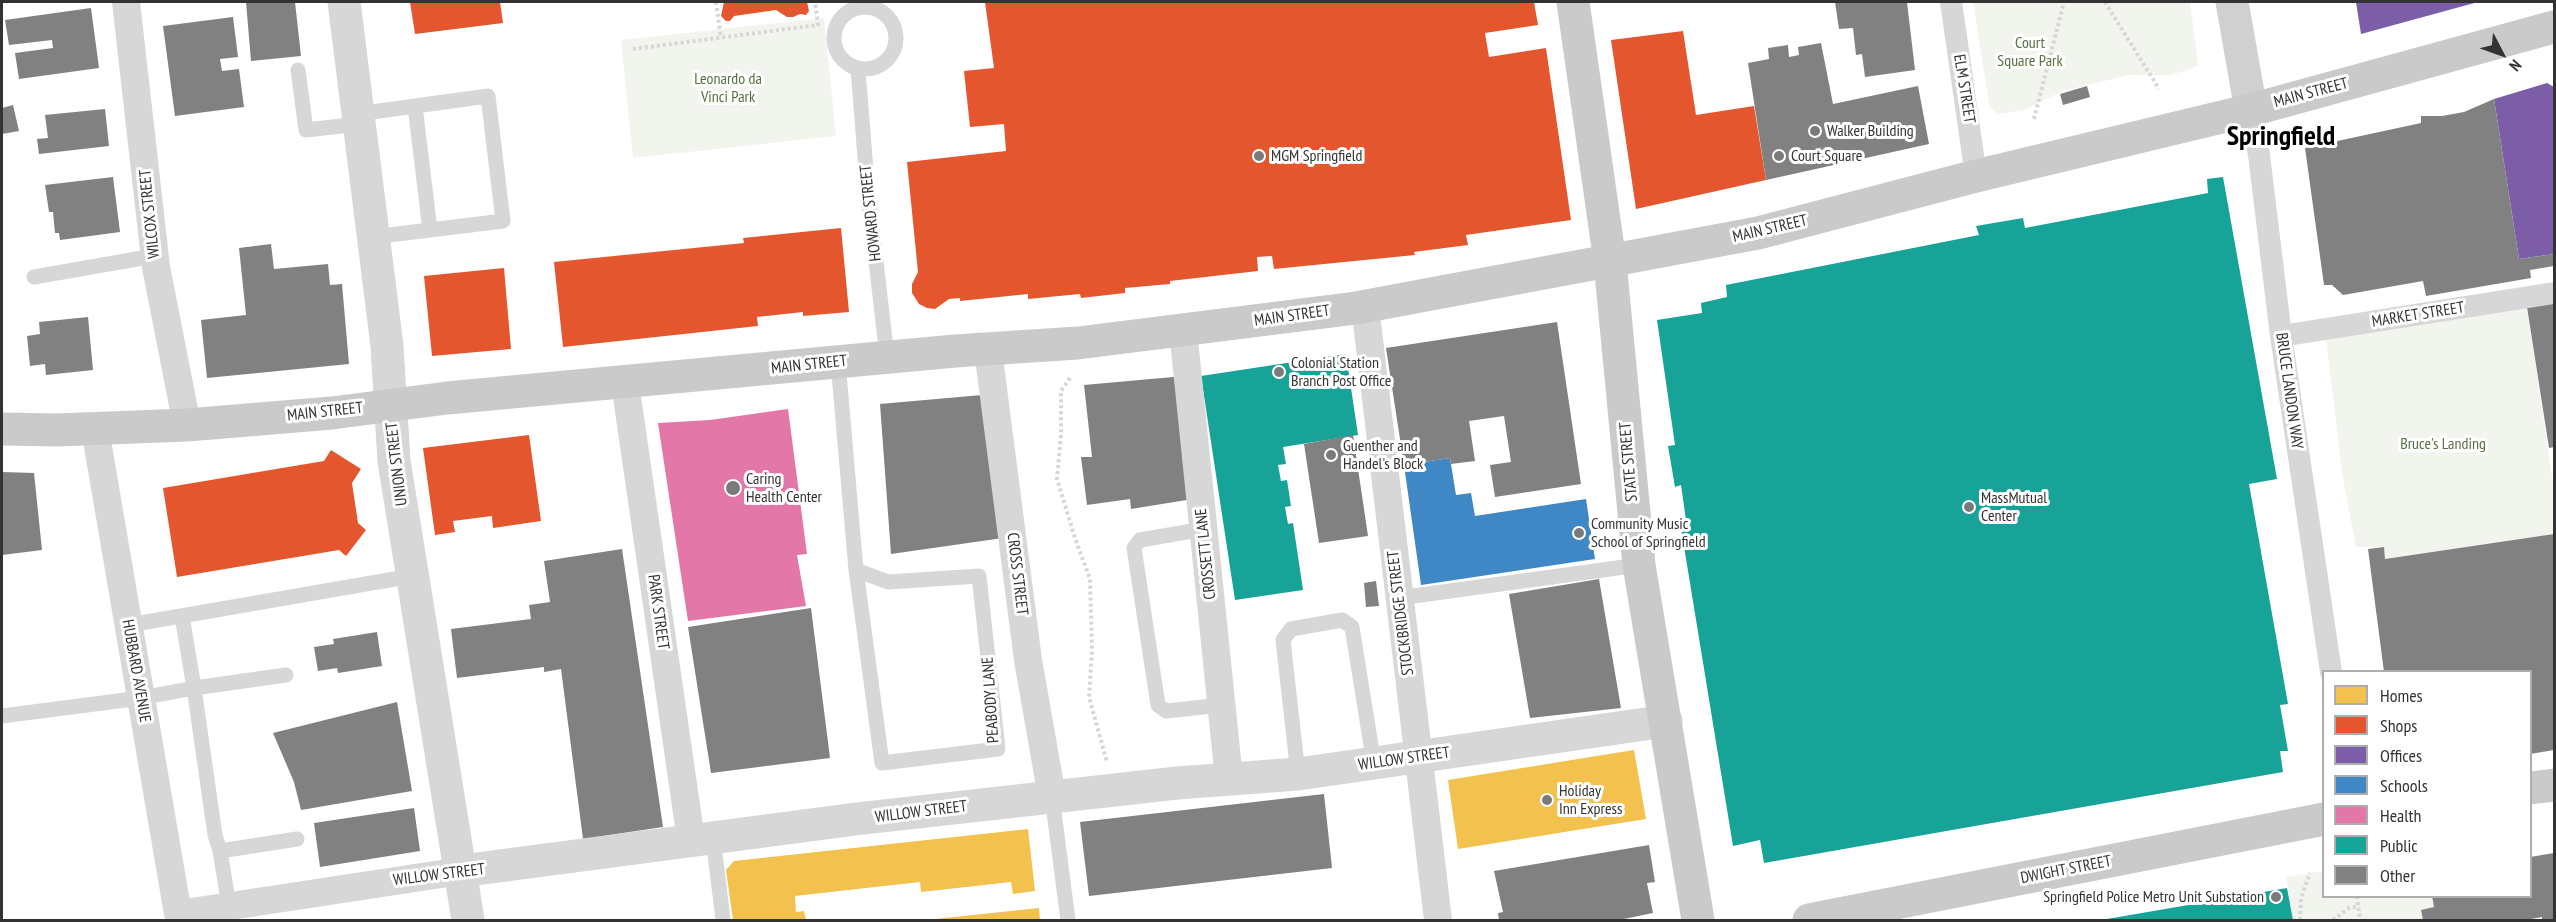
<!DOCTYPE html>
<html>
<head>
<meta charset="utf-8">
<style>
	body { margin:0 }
	#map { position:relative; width:2556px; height:922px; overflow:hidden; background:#fff; font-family:"PT Sans Narrow",sans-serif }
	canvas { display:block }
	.frame { position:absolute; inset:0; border:3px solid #333; pointer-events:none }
	.legend { position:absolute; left:2322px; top:670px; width:210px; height:228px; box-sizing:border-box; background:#fff; border:2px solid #adadad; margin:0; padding:8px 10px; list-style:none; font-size:18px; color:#333 }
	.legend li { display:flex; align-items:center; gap:12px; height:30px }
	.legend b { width:30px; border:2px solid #adadad }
	.north { position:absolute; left:2472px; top:24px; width:60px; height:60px; -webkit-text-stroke:4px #fff; paint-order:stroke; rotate:131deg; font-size:16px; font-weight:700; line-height:24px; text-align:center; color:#333 }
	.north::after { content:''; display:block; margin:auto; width:21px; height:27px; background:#333; clip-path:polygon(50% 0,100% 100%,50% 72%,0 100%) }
</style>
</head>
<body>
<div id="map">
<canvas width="2556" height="922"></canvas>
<div class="frame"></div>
<ul class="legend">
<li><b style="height:16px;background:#f2c14e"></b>Homes</li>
<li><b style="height:16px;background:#e4572e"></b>Shops</li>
<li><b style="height:16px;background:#7b5ea7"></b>Offices</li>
<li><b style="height:16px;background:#3f88c5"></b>Schools</li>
<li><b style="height:16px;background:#e377a8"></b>Health</li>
<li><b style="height:16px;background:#17a398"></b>Public</li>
<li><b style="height:16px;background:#818181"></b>Other</li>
</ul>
<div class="north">N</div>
</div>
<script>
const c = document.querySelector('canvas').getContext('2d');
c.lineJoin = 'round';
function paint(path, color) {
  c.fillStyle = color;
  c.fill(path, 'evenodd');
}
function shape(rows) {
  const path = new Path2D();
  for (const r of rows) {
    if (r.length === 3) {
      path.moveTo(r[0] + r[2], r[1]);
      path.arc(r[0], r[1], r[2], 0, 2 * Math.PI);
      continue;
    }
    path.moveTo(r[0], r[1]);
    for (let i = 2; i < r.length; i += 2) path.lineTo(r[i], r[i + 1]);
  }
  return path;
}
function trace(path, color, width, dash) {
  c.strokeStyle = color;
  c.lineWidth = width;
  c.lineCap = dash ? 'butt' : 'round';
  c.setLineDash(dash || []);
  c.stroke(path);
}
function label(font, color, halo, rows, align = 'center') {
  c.font = font + ' "PT Sans Narrow",sans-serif';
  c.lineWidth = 6;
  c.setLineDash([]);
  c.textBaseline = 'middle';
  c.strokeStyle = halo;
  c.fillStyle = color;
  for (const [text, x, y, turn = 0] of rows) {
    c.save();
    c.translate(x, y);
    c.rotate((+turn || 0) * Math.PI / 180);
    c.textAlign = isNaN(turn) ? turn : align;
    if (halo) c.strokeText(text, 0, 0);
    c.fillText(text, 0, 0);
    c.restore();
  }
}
paint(shape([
	[1973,2,2190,2,2198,65,2194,68,2170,75,2129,75,2063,91,2024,110,1998,114,1990,108,1989,103],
	[824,18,836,136,633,158,621,40],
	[2527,307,2554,491,2554,534,2385,559,2384,547,2356,547,2342,473,2325,329],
	[2323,871,2324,896,2432,897,2434,907,2421,910,2423,920,2293,920,2286,877]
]), '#f1f5ed');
paint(shape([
	[1634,750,1646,819,1458,849,1448,780],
	[1028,829,1035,891,1013,894,1011,882,921,892,920,882,795,896,796,912,804,911,806,920,733,920,726,870,734,861],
	[1039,908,1040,920,935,920,935,919]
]), '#f2c14e');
paint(shape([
	[410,2,500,2,503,23,415,34],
	[724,2,807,2,809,11,806,15,800,14,793,17,787,17,776,10,734,16,730,21,726,21,721,16],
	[985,2,1534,2,1538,25,1485,33,1489,57,1546,48,1571,220,1466,235,1468,245,1414,252,1415,255,1274,269,1272,256,1257,257,1258,271,1170,281,1170,284,1125,288,1125,293,1081,298,1080,294,1028,299,1028,294,960,301,960,298,949,299,935,309,927,308,919,304,912,293,912,284,918,272,907,162,1006,151,1004,124,970,127,964,71,994,68],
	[1683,31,1696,115,1754,106,1766,180,1636,209,1611,40],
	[841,228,849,312,803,316,803,312,757,317,758,326,563,347,554,262,744,243,743,238],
	[504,268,511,349,432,356,424,276],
	[529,435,541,521,493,528,492,516,453,521,455,532,435,535,423,448],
	[331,450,361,469,352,483,358,523,366,530,346,556,339,550,177,577,163,488,324,461]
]), '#e4572e');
paint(shape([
	[2356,2,2478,2,2361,34],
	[2547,83,2554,87,2554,254,2519,259,2494,99]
]), '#7b5ea7');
paint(shape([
	[1450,458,1456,495,1471,493,1475,516,1586,499,1595,559,1421,585,1404,465]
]), '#3f88c5');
paint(shape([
	[788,409,807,554,797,555,806,606,688,621,658,423,710,420]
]), '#e377a8');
paint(shape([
	[2223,177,2277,479,2249,484,2288,704,2280,705,2288,751,2280,751,2283,772,1764,863,1760,840,1733,846,1681,528,1687,527,1681,485,1675,487,1668,446,1675,445,1657,320,1702,313,1701,303,1727,297,1726,285,1979,235,1976,226,2023,218,2025,228,2208,193,2207,179],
	[1346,354,1358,435,1283,447,1286,464,1278,465,1281,481,1287,480,1291,506,1285,507,1288,524,1293,523,1303,590,1235,600,1201,376],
	[2287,888,2293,920,2107,920,2107,919]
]), '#17a398');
paint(shape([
	[246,2,295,2,301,56,251,61],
	[1835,2,1907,2,1915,70,1865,77,1862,54,1856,55,1853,28,1839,29],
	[91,8,99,68,19,79,15,53,53,48,52,40,9,45,5,20],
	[233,17,238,57,220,59,222,71,239,69,244,107,175,116,163,26],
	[1821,43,1833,104,1918,86,1929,144,1766,180,1748,63,1769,59,1768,48,1788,45,1789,57,1799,55,1798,47],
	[2087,86,2090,97,2063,105,2060,94],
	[2494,99,2519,259,2554,254,2554,266,2530,270,2531,278,2426,296,2423,281,2343,295,2332,285,2324,285,2305,148,2421,123,2421,116,2442,116,2464,112],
	[13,105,19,131,2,134,2,108],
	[105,109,109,146,39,154,37,139,48,138,45,115],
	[113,177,120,232,60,240,59,233,55,233,53,212,49,212,45,185],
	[271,244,274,269,328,264,330,285,342,284,349,364,207,378,201,320,246,315,239,248],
	[2554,302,2554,447,2549,448,2527,307],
	[88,317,93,370,46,375,45,364,30,366,27,336,40,334,39,322],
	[1557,322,1581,484,1495,497,1490,465,1511,462,1504,416,1469,421,1475,461,1451,464,1450,458,1404,465,1386,348],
	[1184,376,1199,498,1131,509,1130,499,1087,505,1081,457,1092,457,1084,385],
	[982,395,1003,538,891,554,880,404],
	[1353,435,1368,536,1319,543,1304,444],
	[2,472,34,473,42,550,2,555],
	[2554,534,2554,750,2530,754,2530,672,2384,672,2368,549,2384,547,2385,559],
	[622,549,663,827,583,839,561,669,544,672,544,667,457,678,451,629,531,619,529,605,550,602,544,561],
	[1599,579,1621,708,1530,718,1509,594],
	[1376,581,1379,606,1366,607,1364,583],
	[811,608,830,758,711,773,688,627],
	[377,632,382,666,338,673,337,668,318,671,314,647,334,644,333,639],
	[397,702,412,791,301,810,294,782,273,733],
	[1324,794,1332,868,1089,896,1080,822],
	[414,808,420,851,320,867,314,823],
	[1649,845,1655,882,1647,883,1653,913,1619,920,1499,920,1498,913,1503,912,1494,871],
	[2554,853,2554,920,2542,920,2542,917,2526,920,2423,920,2421,910,2434,907,2432,896,2530,896,2530,857]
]), '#818181');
trace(shape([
	[716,2,721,38],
	[2105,2,2159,89],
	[633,49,818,25,815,2],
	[2034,119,2064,2],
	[1070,378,1061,391,1061,435,1057,479,1075,538,1090,579,1092,651,1089,697,1107,762],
	[2357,896,2360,920],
	[2300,920,2301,898,2310,873],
	[2333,920,2349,908,2359,906]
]), '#d6d6d6', 4, [3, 3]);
trace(shape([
	[865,38,31],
	[858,69,867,183,887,357],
	[298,70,306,130,359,124],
	[415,106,430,230],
	[357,114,488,96,503,221,373,237],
	[34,277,154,256],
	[838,362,856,570,882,763,998,749,979,576,888,582,856,570],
	[1204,529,1140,540,1134,548,1158,705,1166,711,1222,705],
	[1399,598,1639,565],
	[182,616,194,688,286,675],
	[129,625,412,576],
	[2,716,141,698,194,688,215,835,220,851,229,906],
	[1298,774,1283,640,1291,629,1342,620,1352,627,1374,764],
	[1052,797,1068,920],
	[713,837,723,920],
	[220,851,297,839]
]), '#d7d7d7', 15);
trace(shape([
	[1951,2,1976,176],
	[2251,110,2259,155,2281,336,2331,672],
	[2281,336,2554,293]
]), '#d7d7d7', 22);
trace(shape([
	[126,2,156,267,187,425],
	[1365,306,1438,920],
	[1183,330,1229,779],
	[988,350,1028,660,1052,797],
	[625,383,691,840],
	[95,429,178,914,461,871]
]), '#d7d7d7', 28);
trace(shape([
	[344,2,387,346,394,461,468,920],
	[461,871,856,819,1177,783,1298,774,1666,721]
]), '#d7d7d7', 33);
trace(shape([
	[2232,2,2251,110]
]), '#d0d0d0', 33);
trace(shape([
	[1573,2,1610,262,1639,565,1698,920],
	[2,429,57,430,187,425,332,413,447,398,955,351,1078,343,1356,308,1758,233,1976,176,2251,110,2554,27],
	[2530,788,2554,785],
	[1809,920,2324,819]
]), '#cacaca', 33);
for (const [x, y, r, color] of [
	[1815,131,6,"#7a7a7a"],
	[1259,156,6,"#7a7a7a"],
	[1779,156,6,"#7a7a7a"],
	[1279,372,6,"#7a7a7a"],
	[1331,455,6,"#7a7a7a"],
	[733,488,8,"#7a7a7a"],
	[1969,507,6,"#7a7a7a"],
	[1579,533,6,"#7a7a7a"],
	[1547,800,6,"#7a7a7a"],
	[2276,897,6,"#7a7a7a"]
]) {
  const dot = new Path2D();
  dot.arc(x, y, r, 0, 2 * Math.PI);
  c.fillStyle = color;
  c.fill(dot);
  trace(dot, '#fff', 2);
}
label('16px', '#56703f', '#fff', [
	["Court",2030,43],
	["Square Park",2030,61],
	["Leonardo da",728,79],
	["Vinci Park",728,97],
	["Bruce's Landing",2443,444]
]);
label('16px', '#333', '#fff', [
	["ELM STREET",1964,89,81],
	["MAIN STREET",2311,93,-15],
	["HOWARD STREET",871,213,-96],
	["WILCOX STREET",150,214,-96],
	["MAIN STREET",1770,229,-13],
	["MARKET STREET",2418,315,-9],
	["MAIN STREET",1292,316,-8],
	["MAIN STREET",809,365,-6],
	["BRUCE LANDON WAY",2289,391,82],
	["MAIN STREET",325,412,-6],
	["STATE STREET",1629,462,-95],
	["UNION STREET",397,464,-97],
	["CROSSETT LANE",1206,554,-96],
	["CROSS STREET",1017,574,83],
	["PARK STREET",658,612,82],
	["STOCKBRIDGE STREET",1401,613,-97],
	["HUBBARD AVENUE",136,671,80],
	["PEABODY LANE",991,700,-94],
	["WILLOW STREET",1404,759,-8],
	["WILLOW STREET",921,812,-7],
	["DWIGHT STREET",2066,870,-11],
	["WILLOW STREET",439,875,-7]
]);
label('16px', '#333', '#fff', [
	["Walker Building",1827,131],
	["MGM Springfield",1271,156],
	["Court Square",1791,156],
	["Colonial Station",1291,363],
	["Branch Post Office",1291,381],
	["Guenther and",1343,446],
	["Handel's Block",1343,464],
	["Caring",746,479],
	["Health Center",746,497],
	["MassMutual",1981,498],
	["Center",1981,516],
	["Community Music",1591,524],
	["School of Springfield",1591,542],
	["Holiday",1559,791],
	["Inn Express",1559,809],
	["Springfield Police Metro Unit Substation",2264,897,"right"]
], 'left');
label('bold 28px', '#000', '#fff', [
	["Springfield",2281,137]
]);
</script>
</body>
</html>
